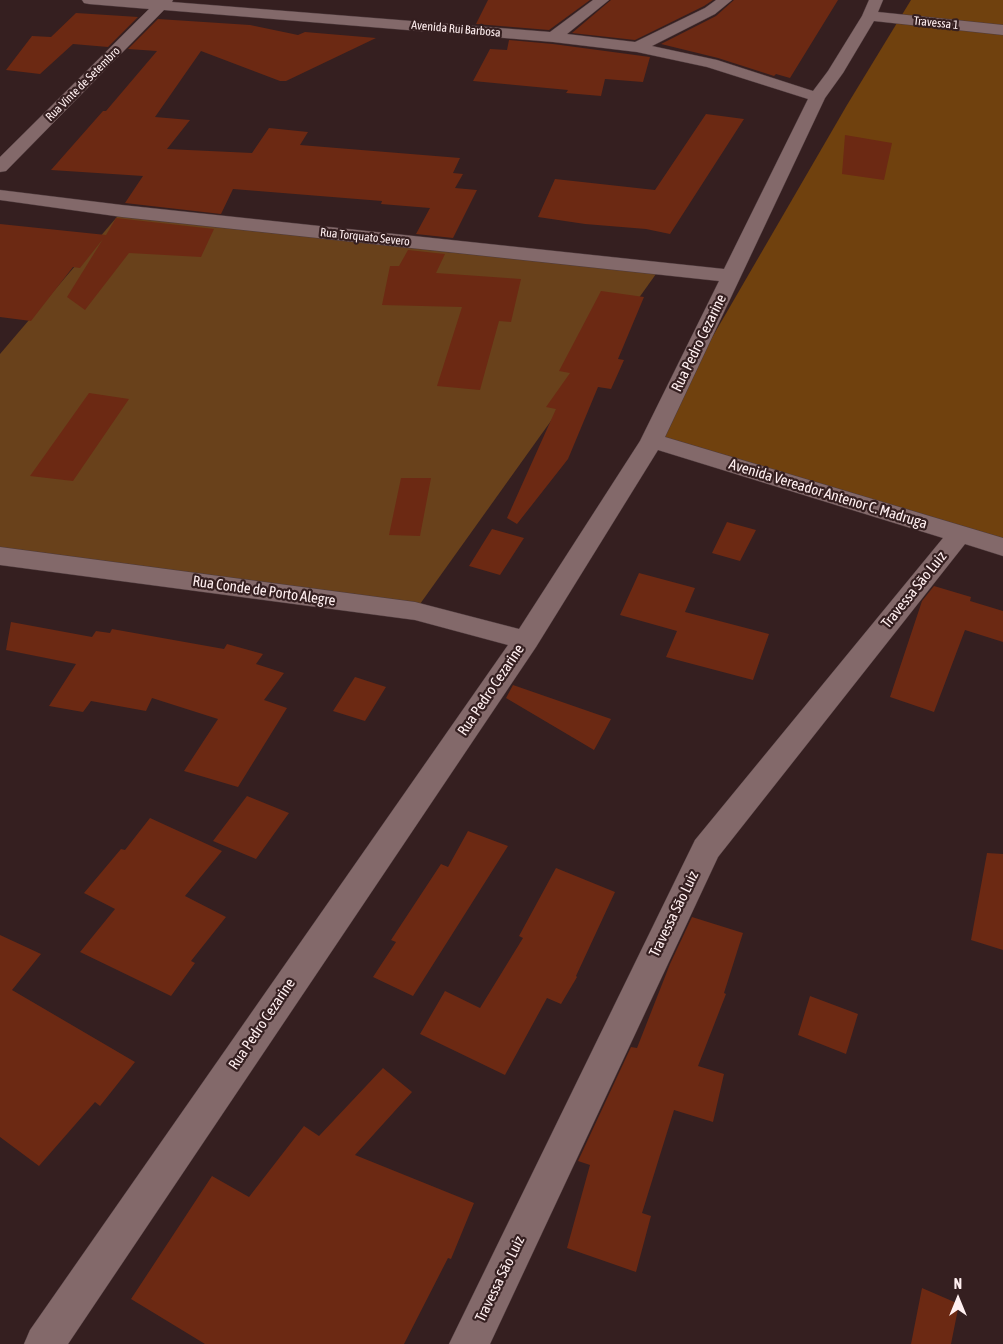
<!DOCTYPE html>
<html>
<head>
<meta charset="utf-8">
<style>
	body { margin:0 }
	#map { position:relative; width:1003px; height:1344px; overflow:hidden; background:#351f20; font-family:"Asap Condensed",sans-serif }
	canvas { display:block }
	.north { position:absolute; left:933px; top:1274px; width:50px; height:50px; -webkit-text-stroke:4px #351f20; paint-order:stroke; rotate:0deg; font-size:14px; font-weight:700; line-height:20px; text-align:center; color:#ffeff0 }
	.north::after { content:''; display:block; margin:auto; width:18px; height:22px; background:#ffeff0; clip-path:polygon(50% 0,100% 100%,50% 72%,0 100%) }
</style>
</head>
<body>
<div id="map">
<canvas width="1003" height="1344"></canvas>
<div class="north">N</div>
</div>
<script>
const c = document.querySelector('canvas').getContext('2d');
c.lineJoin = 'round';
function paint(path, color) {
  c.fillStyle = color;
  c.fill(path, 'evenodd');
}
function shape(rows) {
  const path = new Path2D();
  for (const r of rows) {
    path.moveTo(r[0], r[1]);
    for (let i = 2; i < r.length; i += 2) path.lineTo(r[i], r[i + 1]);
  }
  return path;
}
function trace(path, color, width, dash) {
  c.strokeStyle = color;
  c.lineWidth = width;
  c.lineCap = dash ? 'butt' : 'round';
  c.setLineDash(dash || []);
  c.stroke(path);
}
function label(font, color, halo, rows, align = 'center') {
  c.font = font + ' "Asap Condensed",sans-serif';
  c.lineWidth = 4.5;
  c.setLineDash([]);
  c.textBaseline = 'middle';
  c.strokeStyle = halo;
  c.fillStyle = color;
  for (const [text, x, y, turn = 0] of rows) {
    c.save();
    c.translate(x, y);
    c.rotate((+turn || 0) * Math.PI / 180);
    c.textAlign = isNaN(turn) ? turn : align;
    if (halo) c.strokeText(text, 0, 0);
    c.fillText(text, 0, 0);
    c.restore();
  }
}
paint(shape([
	[911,0,1003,0,1003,545,652,441,847,105]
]), '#70410e');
paint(shape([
	[122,211,661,267,415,611,0,556,0,354]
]), '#69411b');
paint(shape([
	[488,0,590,0,549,30,476,24],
	[611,0,713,0,704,6,635,40,572,33],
	[734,0,838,0,790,78,776,74,774,76,718,58,661,44,716,16],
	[76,13,138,17,108,47,73,44,40,74,6,70,32,36,51,37],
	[158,19,250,25,298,35,305,32,376,38,286,81,280,81,201,51,155,117,190,120,167,149,252,153,269,128,308,132,300,145,460,158,453,173,463,174,455,188,477,190,453,238,416,234,430,208,381,204,382,201,233,189,221,214,125,203,143,176,51,170,103,111,106,111,157,51,128,49],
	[509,40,553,44,650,57,643,82,605,79,601,96,566,93,568,90,473,81,490,49,507,50],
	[706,114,744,119,670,234,646,229,585,224,538,217,555,179,655,190],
	[845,135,892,143,884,180,842,174],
	[116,218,214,229,201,257,129,253,85,310,67,297,103,239,80,268,73,267,31,321,0,317,0,224,106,235],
	[408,250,445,254,436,273,521,279,511,322,499,321,480,390,437,386,462,307,382,305,390,266,399,266],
	[601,291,644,297,618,359,624,360,611,389,598,387,568,459,517,524,507,518,556,409,546,407,570,373,559,371],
	[89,393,129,399,73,481,30,476],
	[401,478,431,478,420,536,389,535],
	[727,522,756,530,740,561,712,553],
	[492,529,524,538,500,575,469,566],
	[639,573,695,588,685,612,769,634,753,680,666,657,677,631,620,615],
	[934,586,971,597,970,601,1003,611,1003,642,965,630,934,712,890,697,922,601],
	[11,622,92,637,96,631,110,633,112,629,224,649,227,644,263,654,256,664,284,673,264,700,287,708,238,787,184,771,218,719,152,698,146,711,91,701,83,712,49,706,76,664,6,650],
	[355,677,386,687,365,721,333,711],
	[513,685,611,719,594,750,506,698],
	[247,796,289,813,256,859,213,841],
	[150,818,222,851,185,896,226,917,191,961,195,963,171,996,80,952,115,909,84,893,121,849,125,850],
	[468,831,508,846,413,996,373,977,396,942,391,940,441,864,448,867],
	[987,853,1003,854,1003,950,971,940],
	[556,868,615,892,576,976,577,977,561,1004,547,998,505,1075,420,1034,445,991,480,1008,523,938,519,936],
	[692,917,743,933,724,993,726,994,698,1066,724,1074,713,1122,674,1110,642,1213,651,1216,636,1272,567,1248,590,1165,578,1161,631,1047,637,1048,670,964],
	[0,935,41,954,12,990,135,1062,100,1106,95,1102,39,1166,0,1137],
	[810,996,858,1014,846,1054,798,1035],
	[383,1068,412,1092,355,1155,474,1203,451,1259,448,1258,404,1344,205,1344,131,1299,212,1176,249,1197,304,1126,319,1136],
	[922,1288,959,1304,951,1344,911,1344]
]), '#6c2913');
const minor = shape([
	[82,0,173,0,172,2,550,32,593,0,609,0,567,34,635,42,705,8,716,0,732,0,715,14,652,46,717,60,813,91,828,71,862,16,869,0,883,0,878,12,1003,25,1003,35,874,21,843,73,825,98,665,437,1003,538,1003,556,965,544,718,857,490,1344,449,1344,695,840,943,538,658,450,536,647,68,1344,24,1344,30,1330,508,645,415,620,0,565,0,547,415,602,519,629,640,441,719,281,122,217,0,200,0,190,122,205,724,269,808,99,707,67,637,52,553,42,164,10,6,171,0,172,0,157,149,9,89,4,84,3,82,0]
]);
trace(minor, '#4e3b3d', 1);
paint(minor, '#83696a');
label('12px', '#ffeff0', '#351f20', [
	["Travessa 1",936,23,6],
	["Avenida Rui Barbosa",456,29,5],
	["Rua Vinte de Setembro",83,84,-45],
	["Rua Torquato Severo",365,237,6]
]);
label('15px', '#ffeff0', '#351f20', [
	["Rua Pedro Cezarine",699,343,-64],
	["Avenida Vereador Antenor C. Madruga",828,494,17],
	["Travessa São Luiz",914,590,-51],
	["Rua Conde de Porto Alegre",264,591,8],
	["Rua Pedro Cezarine",491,690,-56],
	["Travessa São Luiz",674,914,-64],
	["Rua Pedro Cezarine",262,1024,-56],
	["Travessa São Luiz",500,1279,-64]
]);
</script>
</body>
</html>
